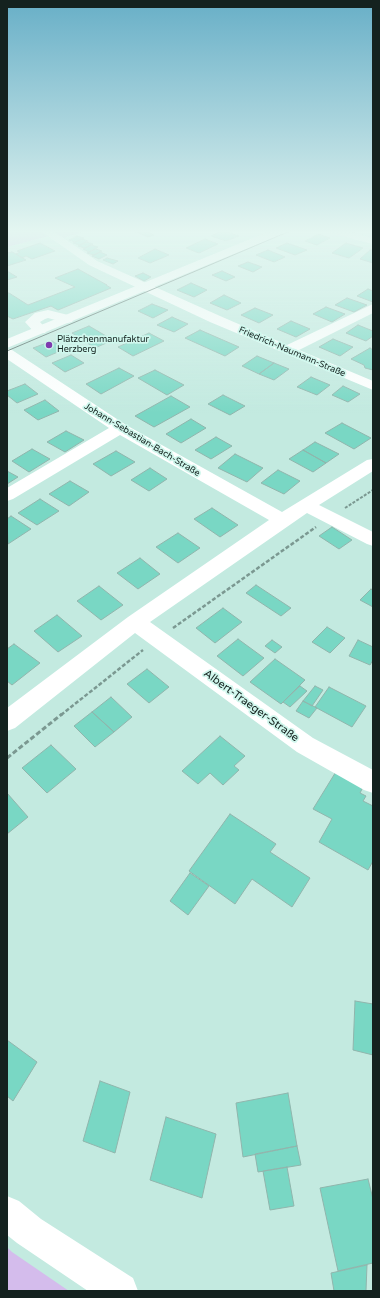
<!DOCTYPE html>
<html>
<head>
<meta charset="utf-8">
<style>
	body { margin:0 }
	#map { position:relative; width:380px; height:1298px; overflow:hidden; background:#c3eae0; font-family:"Varela Round",sans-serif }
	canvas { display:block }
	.frame { position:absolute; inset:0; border:8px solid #14221f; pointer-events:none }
</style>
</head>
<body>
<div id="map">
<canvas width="380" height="1298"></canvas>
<div class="frame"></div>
</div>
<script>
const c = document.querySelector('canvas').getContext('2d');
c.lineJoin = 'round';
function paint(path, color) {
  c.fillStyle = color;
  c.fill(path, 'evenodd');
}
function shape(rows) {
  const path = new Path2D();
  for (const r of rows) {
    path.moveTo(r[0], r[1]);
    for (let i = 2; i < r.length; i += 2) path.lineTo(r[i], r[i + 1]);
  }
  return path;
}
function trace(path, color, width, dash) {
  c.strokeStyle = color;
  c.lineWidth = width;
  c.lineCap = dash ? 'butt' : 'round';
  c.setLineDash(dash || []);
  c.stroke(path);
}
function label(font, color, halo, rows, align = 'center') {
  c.font = font + ' "Varela Round",sans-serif';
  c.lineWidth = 3.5;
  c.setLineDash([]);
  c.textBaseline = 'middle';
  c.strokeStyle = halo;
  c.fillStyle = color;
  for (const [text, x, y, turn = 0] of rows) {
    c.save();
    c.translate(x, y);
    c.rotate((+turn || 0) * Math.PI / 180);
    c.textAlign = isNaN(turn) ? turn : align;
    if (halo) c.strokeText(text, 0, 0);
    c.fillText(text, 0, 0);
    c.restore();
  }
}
paint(shape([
	[7,231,84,231,64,238,57,234,7,247],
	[7,1247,12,1252,69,1291,7,1291]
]), '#d4bcec');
const building = shape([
	[134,231,145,231,154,235,148,237,134,231],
	[222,231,225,231,239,236,226,241,211,236,222,231],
	[319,234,330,238,317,245,305,241,319,234],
	[77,236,84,238,75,242,69,240,77,236],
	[82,239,88,241,80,245,73,243,82,239],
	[205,239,218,244,199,253,186,248,205,239],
	[86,242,93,244,85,248,78,246,86,242],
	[40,243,55,251,32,259,26,256,22,258,16,254,20,252,17,251,40,243],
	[287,243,307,250,295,255,276,248,287,243],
	[346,243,363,248,349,258,332,253,346,243],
	[91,245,98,247,89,252,83,249,91,245],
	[96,249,102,251,94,255,87,253,96,249],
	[155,249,169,255,150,263,138,258,155,249],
	[268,250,285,257,274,262,256,255,268,250],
	[370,250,373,250,373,263,360,259,370,250],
	[12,252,16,254,26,260,7,266,7,253,12,252],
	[100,252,107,255,99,259,92,256,100,252],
	[107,258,118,261,113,264,103,260,107,258],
	[248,262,262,267,253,272,238,266,248,262],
	[78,269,107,285,106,285,111,288,58,310,51,306,13,319,7,316,7,293,9,293,28,305,75,287,55,278,78,269],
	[7,271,17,277,7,280,7,271],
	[222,271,235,277,226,281,212,275,222,271],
	[143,273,151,277,144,281,135,276,143,273],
	[191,283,207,290,194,297,177,290,191,283],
	[368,289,373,291,373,302,357,296,368,289],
	[224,295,241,303,227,310,210,303,224,295],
	[347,298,367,305,354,312,335,305,347,298],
	[152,304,168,310,153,318,138,311,152,304],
	[326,307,345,314,332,322,313,314,326,307],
	[255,308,273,315,259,323,241,315,255,308],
	[172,317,188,324,174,332,157,325,172,317],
	[291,321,310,329,296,337,277,329,291,321],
	[358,325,373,331,373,336,366,341,346,333,358,325],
	[89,326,113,340,95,348,72,333,89,326],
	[200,330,239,347,225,356,185,338,200,330],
	[149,333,164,341,133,356,118,347,149,333],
	[333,339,353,347,340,356,319,347,333,339],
	[52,341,65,349,46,357,33,348,52,341],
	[370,348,373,350,373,370,365,368,364,365,351,359,370,348],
	[71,355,84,363,65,372,52,363,71,355],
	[257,356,274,363,259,374,242,366,257,356],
	[274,363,289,369,274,380,259,374,274,363],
	[119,368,134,376,101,394,86,384,119,368],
	[155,370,184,385,167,395,138,378,155,370],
	[311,377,330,385,317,395,297,387,311,377],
	[25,384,38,394,17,403,7,395,7,391,25,384],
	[343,386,360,394,348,402,332,395,343,386],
	[223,395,245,406,230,415,208,404,223,395],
	[171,396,190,407,154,427,135,416,171,396],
	[45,400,59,411,38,420,24,410,45,400],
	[191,419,206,428,181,443,166,434,191,419],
	[342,423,371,438,354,449,325,433,342,423],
	[66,431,84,440,65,452,47,442,66,431],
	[216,437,232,446,211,459,195,450,216,437],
	[315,442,339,454,326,463,303,450,315,442],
	[32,449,50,459,29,472,12,461,32,449],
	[303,450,326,463,313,472,289,459,303,450],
	[116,451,135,462,111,476,93,464,116,451],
	[235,454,263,468,247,482,218,468,235,454],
	[150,468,167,479,149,491,131,480,150,468],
	[278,470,300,481,284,494,261,483,278,470],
	[7,471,18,477,7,484,7,471],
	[70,481,89,492,69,506,49,494,70,481],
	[40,499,59,511,37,525,18,513,40,499],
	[212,508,238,525,220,537,194,519,212,508],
	[11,516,31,529,8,544,7,519,11,516],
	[332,527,352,540,339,549,319,536,332,527],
	[178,533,200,548,178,563,156,547,178,533],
	[140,558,160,574,138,589,117,573,140,558],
	[256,585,291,608,281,616,246,593,256,585],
	[99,586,123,605,101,620,77,601,99,586],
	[371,589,373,591,373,607,360,600,371,589],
	[223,608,242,622,215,643,196,628,223,608],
	[57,615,82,636,58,652,34,631,57,615],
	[327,627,345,638,330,653,312,642,327,627],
	[238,639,264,658,243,676,217,656,238,639],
	[272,640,282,647,275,653,265,646,272,640],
	[358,640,373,647,373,660,370,665,349,656,358,640],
	[14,644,40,663,12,685,7,681,7,649,14,644],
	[275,659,305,680,281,704,250,682,275,659],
	[147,669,169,687,149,703,127,684,147,669],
	[300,686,307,691,290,707,283,702,300,686],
	[315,686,323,690,312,706,303,701,315,686],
	[329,687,366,706,352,727,315,707,329,687],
	[111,697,132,717,114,732,92,712,111,697],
	[303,701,317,708,309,718,296,711,303,701],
	[92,712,114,732,95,747,74,726,92,712],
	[220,736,245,756,234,766,239,770,223,785,210,773,198,784,182,771,220,736],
	[51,745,76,769,47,793,22,768,51,745],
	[337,770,364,785,360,793,366,796,363,801,373,806,373,861,368,870,319,842,332,819,313,809,337,770],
	[7,793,28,817,7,834,7,793],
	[230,814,276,844,270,852,310,878,292,907,252,879,235,904,189,871,230,814],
	[190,873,209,886,188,915,170,901,190,873],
	[355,1001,373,1004,373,1055,353,1050,355,1001],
	[7,1040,37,1062,13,1101,7,1096,7,1040],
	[100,1081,130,1092,115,1153,83,1141,100,1081],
	[288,1093,297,1146,243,1157,236,1103,288,1093],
	[166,1117,216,1134,202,1198,150,1180,166,1117],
	[297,1146,301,1165,258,1172,255,1154,297,1146],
	[287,1167,294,1206,270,1210,263,1171,287,1167],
	[368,1179,373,1199,373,1263,338,1271,320,1188,368,1179],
	[367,1265,366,1291,334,1291,331,1273,367,1265]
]);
paint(building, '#79d7c4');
trace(building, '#90b5ac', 1);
trace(shape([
	[152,231,156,231]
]), '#7b9891', 1.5, [2.5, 1]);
trace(shape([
	[345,508,373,490]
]), '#7b9891', 2, [3, 1.5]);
trace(shape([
	[173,628,316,527],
	[61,715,143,650]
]), '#7b9891', 2.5, [4, 2]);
trace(shape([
	[7,758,62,714]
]), '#7b9891', 3, [5, 2.5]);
paint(shape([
	[41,231,53,231,97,261,220,316,287,345,373,304,373,313,299,350,373,381,373,390,210,322,89,265,41,231],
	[330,231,348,231,373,238,373,244,331,233,330,231],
	[48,310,72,316,74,319,72,322,67,323,48,318,45,319,40,322,47,330,45,333,35,333,25,322,35,313,48,310],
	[7,349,12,350,126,425,282,512,367,460,373,459,373,471,319,505,373,532,373,546,367,544,307,513,150,622,313,738,373,770,373,793,364,790,297,752,135,633,15,728,7,731,7,708,128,617,269,520,120,435,13,499,7,501,7,488,109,428,7,359,7,349],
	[7,1196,19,1201,41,1219,133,1278,138,1291,88,1291,17,1243,7,1235,7,1196]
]), '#fff');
paint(shape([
	[270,231,286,231,284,233,7,348,7,339,270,231]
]), '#fff');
trace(shape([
	[7,351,290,231]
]), '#4f6661', 1);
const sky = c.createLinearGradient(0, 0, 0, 413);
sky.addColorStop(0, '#68afc7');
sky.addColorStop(0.56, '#e4f6f1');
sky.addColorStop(1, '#e4f6f100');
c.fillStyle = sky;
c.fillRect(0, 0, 380, 413);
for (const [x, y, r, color] of [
	[49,345,4,"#7e3aae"]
]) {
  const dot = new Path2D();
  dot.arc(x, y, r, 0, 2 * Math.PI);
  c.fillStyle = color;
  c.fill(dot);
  trace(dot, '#d0f7ed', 1.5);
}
label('9px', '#14221f', '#d0f7ed', [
	["Plätzchenmanufaktur",57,340],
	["Herzberg",57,350]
], 'left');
label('9px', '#14221f', '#d0f7ed', [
	["Friedrich-Naumann-Straße",292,352,23],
	["Johann-Sebastian-Bach-Straße",142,440,31]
]);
label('11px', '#14221f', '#d0f7ed', [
	["Albert-Traeger-Straße",251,706,36]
]);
</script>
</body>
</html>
